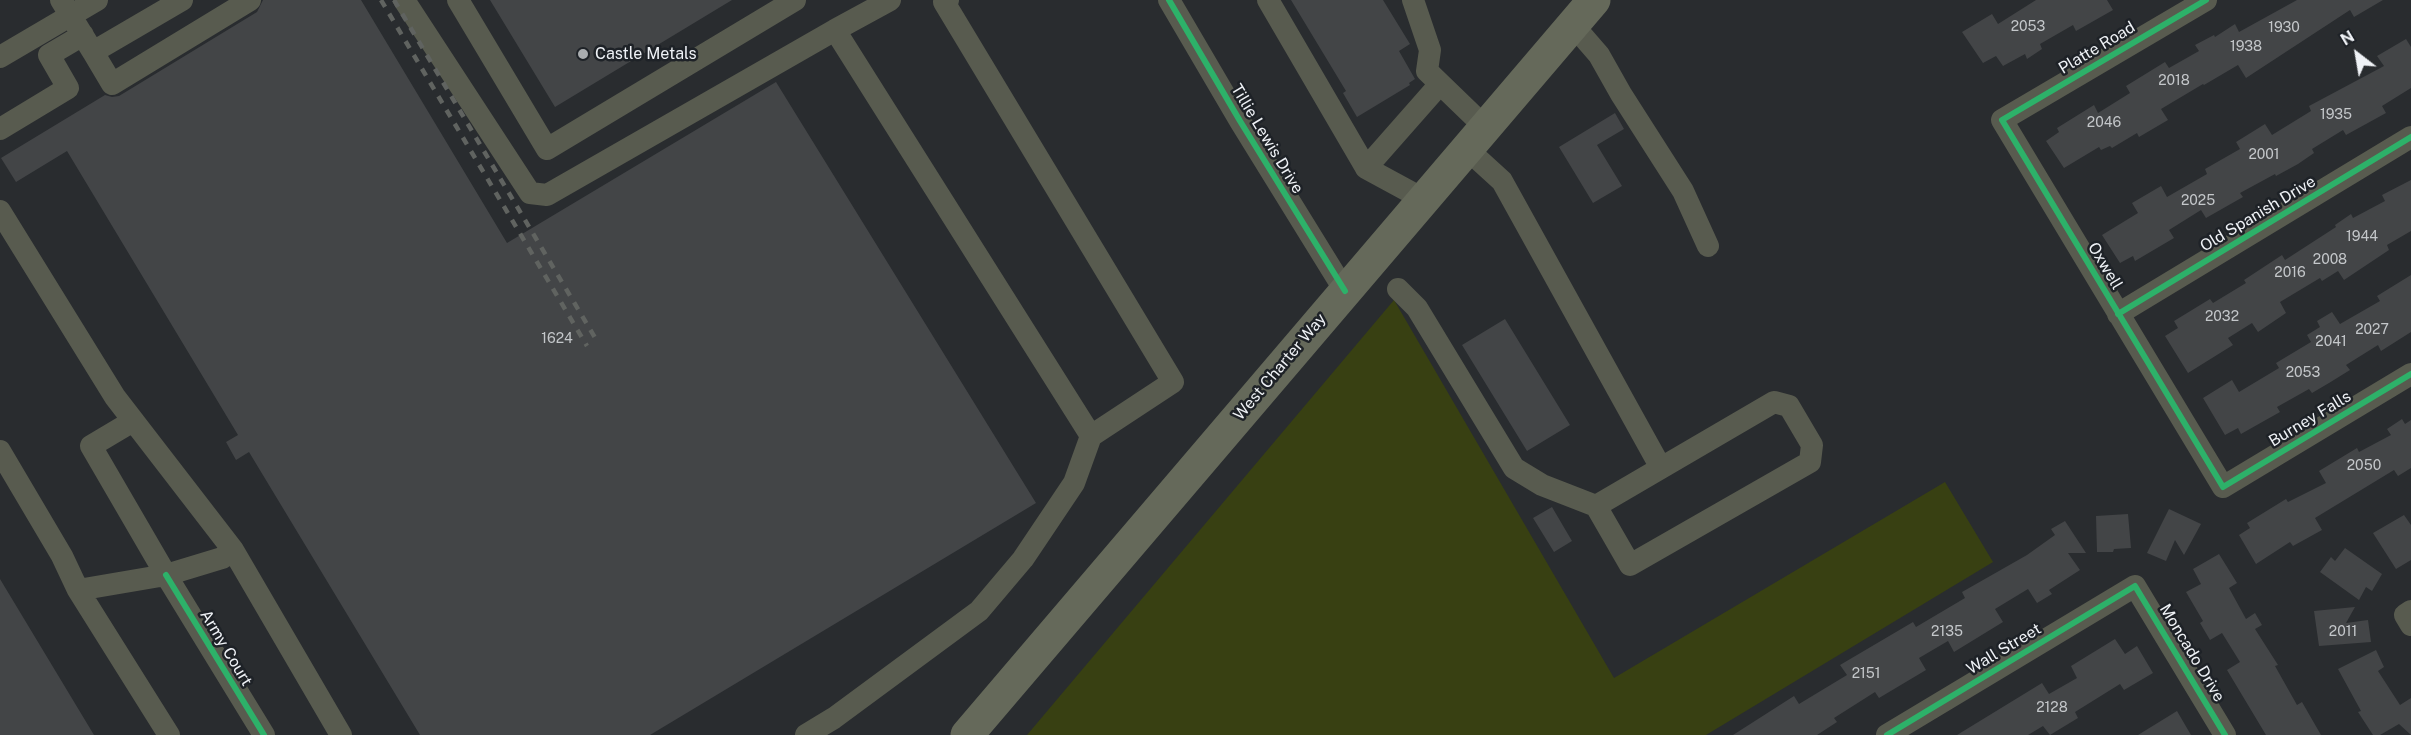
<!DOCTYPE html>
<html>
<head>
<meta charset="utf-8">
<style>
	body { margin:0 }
	#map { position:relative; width:2411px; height:735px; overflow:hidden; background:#292c2f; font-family:"Public Sans",sans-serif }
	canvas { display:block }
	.north { position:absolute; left:2327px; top:24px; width:60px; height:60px; -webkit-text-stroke:4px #1e2227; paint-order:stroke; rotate:329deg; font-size:16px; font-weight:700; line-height:24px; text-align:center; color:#eff2f6 }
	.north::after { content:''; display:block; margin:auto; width:21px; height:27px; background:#eff2f6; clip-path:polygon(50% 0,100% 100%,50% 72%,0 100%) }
</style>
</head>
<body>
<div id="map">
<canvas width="2411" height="735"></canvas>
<div class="north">N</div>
</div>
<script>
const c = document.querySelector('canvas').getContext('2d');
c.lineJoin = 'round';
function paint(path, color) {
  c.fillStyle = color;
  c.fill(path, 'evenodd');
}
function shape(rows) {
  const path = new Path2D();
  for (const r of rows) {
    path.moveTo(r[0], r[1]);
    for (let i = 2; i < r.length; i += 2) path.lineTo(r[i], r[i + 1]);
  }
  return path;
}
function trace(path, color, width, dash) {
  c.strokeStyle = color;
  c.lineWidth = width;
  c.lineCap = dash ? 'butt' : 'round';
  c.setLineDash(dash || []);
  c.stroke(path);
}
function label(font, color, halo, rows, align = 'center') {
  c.font = font + ' "Public Sans",sans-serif';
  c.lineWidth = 5;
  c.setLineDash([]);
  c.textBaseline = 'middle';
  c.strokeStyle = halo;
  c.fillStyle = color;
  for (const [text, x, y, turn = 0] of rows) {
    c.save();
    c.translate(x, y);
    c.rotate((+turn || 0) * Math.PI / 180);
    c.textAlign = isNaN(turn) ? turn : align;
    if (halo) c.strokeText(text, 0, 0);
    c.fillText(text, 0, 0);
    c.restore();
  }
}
paint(shape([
	[1394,300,1614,678,1945,482,1993,562,1706,735,1027,735]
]), '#384012');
paint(shape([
	[263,0,361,0,507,243,776,82,1036,503,650,735,420,735,249,452,236,460,226,442,238,435,67,151,16,182,1,158,105,95,112,97,119,96,257,12],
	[490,0,732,0,555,107],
	[1291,0,1383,0,1410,44,1399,51,1415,79,1409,83,1410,85,1357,117,1343,93,1346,91],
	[2036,0,2107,0,2113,10,2076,31,2073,25,2040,44,2042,49,2027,59,2025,54,2003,66,1996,56,1983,63,1962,32,1992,14,1998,24],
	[2297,0,2383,0,2354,17,2350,10,2246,78,2238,65,2204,85,2203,84,2161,109,2168,120,2139,137,2137,133,2112,148,2110,146,2101,150,2099,147,2064,168,2046,141,2059,132,2057,128,2094,105,2098,113,2130,93,2126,86,2165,62,2169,68,2199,51,2195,45,2214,35,2215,37,2235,24,2239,32],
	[2406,39,2411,47,2411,88,2382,106,2386,113,2346,135,2343,130,2312,149,2314,153,2298,164,2276,176,2275,174,2240,193,2243,197,2206,218,2201,210,2169,230,2174,238,2135,261,2133,256,2120,263,2102,235,2138,213,2132,203,2161,186,2167,197,2207,174,2205,169,2240,149,2236,142,2265,124,2272,135,2311,111,2309,106,2384,66,2377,56],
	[1615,113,1624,129,1597,145,1622,186,1593,203,1559,147],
	[2411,180,2411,231,2387,245,2389,250,2344,280,2338,271,2322,281,2320,278,2280,302,2286,313,2258,332,2252,323,2228,338,2233,345,2188,373,2165,336,2178,328,2174,321,2210,299,2213,303,2246,283,2244,280,2282,255,2285,260,2336,227,2335,225,2351,214,2353,218,2385,201,2382,195],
	[2411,275,2411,332,2381,351,2378,345,2346,365,2350,370,2329,383,2312,393,2309,389,2277,407,2280,412,2264,421,2241,434,2238,428,2225,435,2203,398,2232,380,2239,392,2279,368,2276,363,2311,342,2307,335,2320,327,2317,321,2332,312,2340,324,2380,301,2377,296],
	[1505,319,1570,425,1527,451,1462,345],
	[2402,419,2405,424,2411,420,2411,468,2398,476,2394,470,2315,518,2322,530,2293,546,2290,542,2256,564,2239,535,2250,528,2247,523,2286,499,2288,502,2326,483,2319,471,2357,448,2359,452,2391,435,2387,429],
	[1552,507,1572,541,1554,552,1533,518],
	[2169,509,2201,524,2184,555,2175,540,2166,561,2147,553],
	[2128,514,2131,548,2114,549,2113,552,2097,552,2096,516],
	[2404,515,2411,525,2411,560,2396,569,2373,533],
	[2065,521,2086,553,2068,553,2080,570,2049,590,2052,594,2037,603,2028,589,1995,609,2003,622,1954,652,1948,641,1919,658,1926,670,1879,698,1875,692,1834,718,1837,722,1817,735,1733,735,1794,696,1799,704,1847,675,1840,665,1913,622,1916,627,1965,598,1962,592,2027,555,2055,535,2051,529],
	[2345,548,2382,574,2372,591,2366,587,2359,600,2320,572,2331,557,2335,561],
	[2219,554,2237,583,2229,588,2246,619,2255,613,2262,625,2255,629,2278,665,2275,666,2297,705,2302,702,2321,735,2266,735,2227,670,2240,662,2222,633,2210,640,2200,623,2203,621,2186,592,2201,584,2193,569],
	[0,579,94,735,0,735],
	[2355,607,2346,623,2368,620,2371,642,2319,646,2314,611],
	[2115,639,2125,654,2137,646,2153,673,2124,690,2120,684,2075,712,2078,718,2050,735,2043,726,2028,735,1957,735,2042,683,2049,694,2077,678,2071,666],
	[2376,650,2384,667,2378,671,2400,705,2411,698,2411,735,2399,724,2380,735,2373,735,2358,712,2361,711,2338,669],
	[2177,711,2191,735,2138,735]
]), '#434547');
trace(shape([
	[61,0,93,52,182,0],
	[404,0,530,193,547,195,835,30],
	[458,0,547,149,795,0],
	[890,0,835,30,1091,436,1173,382,944,2,948,0],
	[1169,0,1240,121,1345,291],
	[1268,0,1366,168,1425,200],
	[1413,0,1430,50,1427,71,1486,128],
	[2206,0,2002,120,2223,487,2411,374],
	[1573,25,1599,55,1621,94,1683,191,1708,246],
	[93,52,112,84,250,0],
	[0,57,97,0],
	[0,129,68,88,49,55,83,35],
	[1366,168,1440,84],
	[0,211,115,397,233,550],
	[1398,289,1417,308,1514,468,1542,485,1596,506,1630,565,1810,462,1812,445,1789,406,1774,402,1661,468,1502,181,1468,150],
	[2118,314,2411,137],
	[133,421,91,446,166,575,264,735],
	[0,451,62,556,78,590,166,575,222,558,233,550,341,735],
	[1596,506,1661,468],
	[78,590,169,735],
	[2411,611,2405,615,2411,625],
	[806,735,834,718,979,611,1023,559,1074,483,1091,436],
	[1887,735,2135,586,2225,735]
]), '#585b4f', 22);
trace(shape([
	[967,735,1594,0]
]), '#65695a', 33);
trace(shape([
	[381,0,587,346],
	[394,0,597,341]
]), '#606360', 4.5, [8, 8]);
trace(shape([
	[1169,0,1240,121,1345,291],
	[2206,0,2002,120,2223,487,2411,374],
	[2118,314,2411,137],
	[166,575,264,735],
	[1887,735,2135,586,2225,735]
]), '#2db169', 6);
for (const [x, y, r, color] of [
	[583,54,6,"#aaadb0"]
]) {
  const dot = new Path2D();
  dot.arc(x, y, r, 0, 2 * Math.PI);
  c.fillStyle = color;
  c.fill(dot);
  trace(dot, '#1e2227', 2);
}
label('14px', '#c4c7ca', null, [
	["2053",2028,27],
	["1930",2284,28],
	["1938",2246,47],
	["2018",2174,81],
	["1935",2336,115],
	["2046",2104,123],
	["2001",2264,155],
	["2025",2198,201],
	["1944",2362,237],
	["2008",2330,260],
	["2016",2290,273],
	["2032",2222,317],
	["2027",2372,330],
	["1624",557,339],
	["2041",2331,342],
	["2053",2303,373],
	["2050",2364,466],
	["2135",1947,632],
	["2011",2343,632],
	["2151",1866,674],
	["2128",2052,708]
]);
label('16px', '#eff2f6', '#1e2227', [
	["Platte Road",2097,48,-31],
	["Tillie Lewis Drive",1267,139,59],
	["Old Spanish Drive",2258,214,-31],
	["Oxwell",2105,266,59],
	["West Charter Way",1280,367,-50],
	["Burney Falls",2310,419,-31],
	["Army Court",226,648,59],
	["Wall Street",2004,649,-31],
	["Moncado Drive",2192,653,59]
]);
label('16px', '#eff2f6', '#1e2227', [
	["Castle Metals",595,54]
], 'left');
</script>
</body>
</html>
